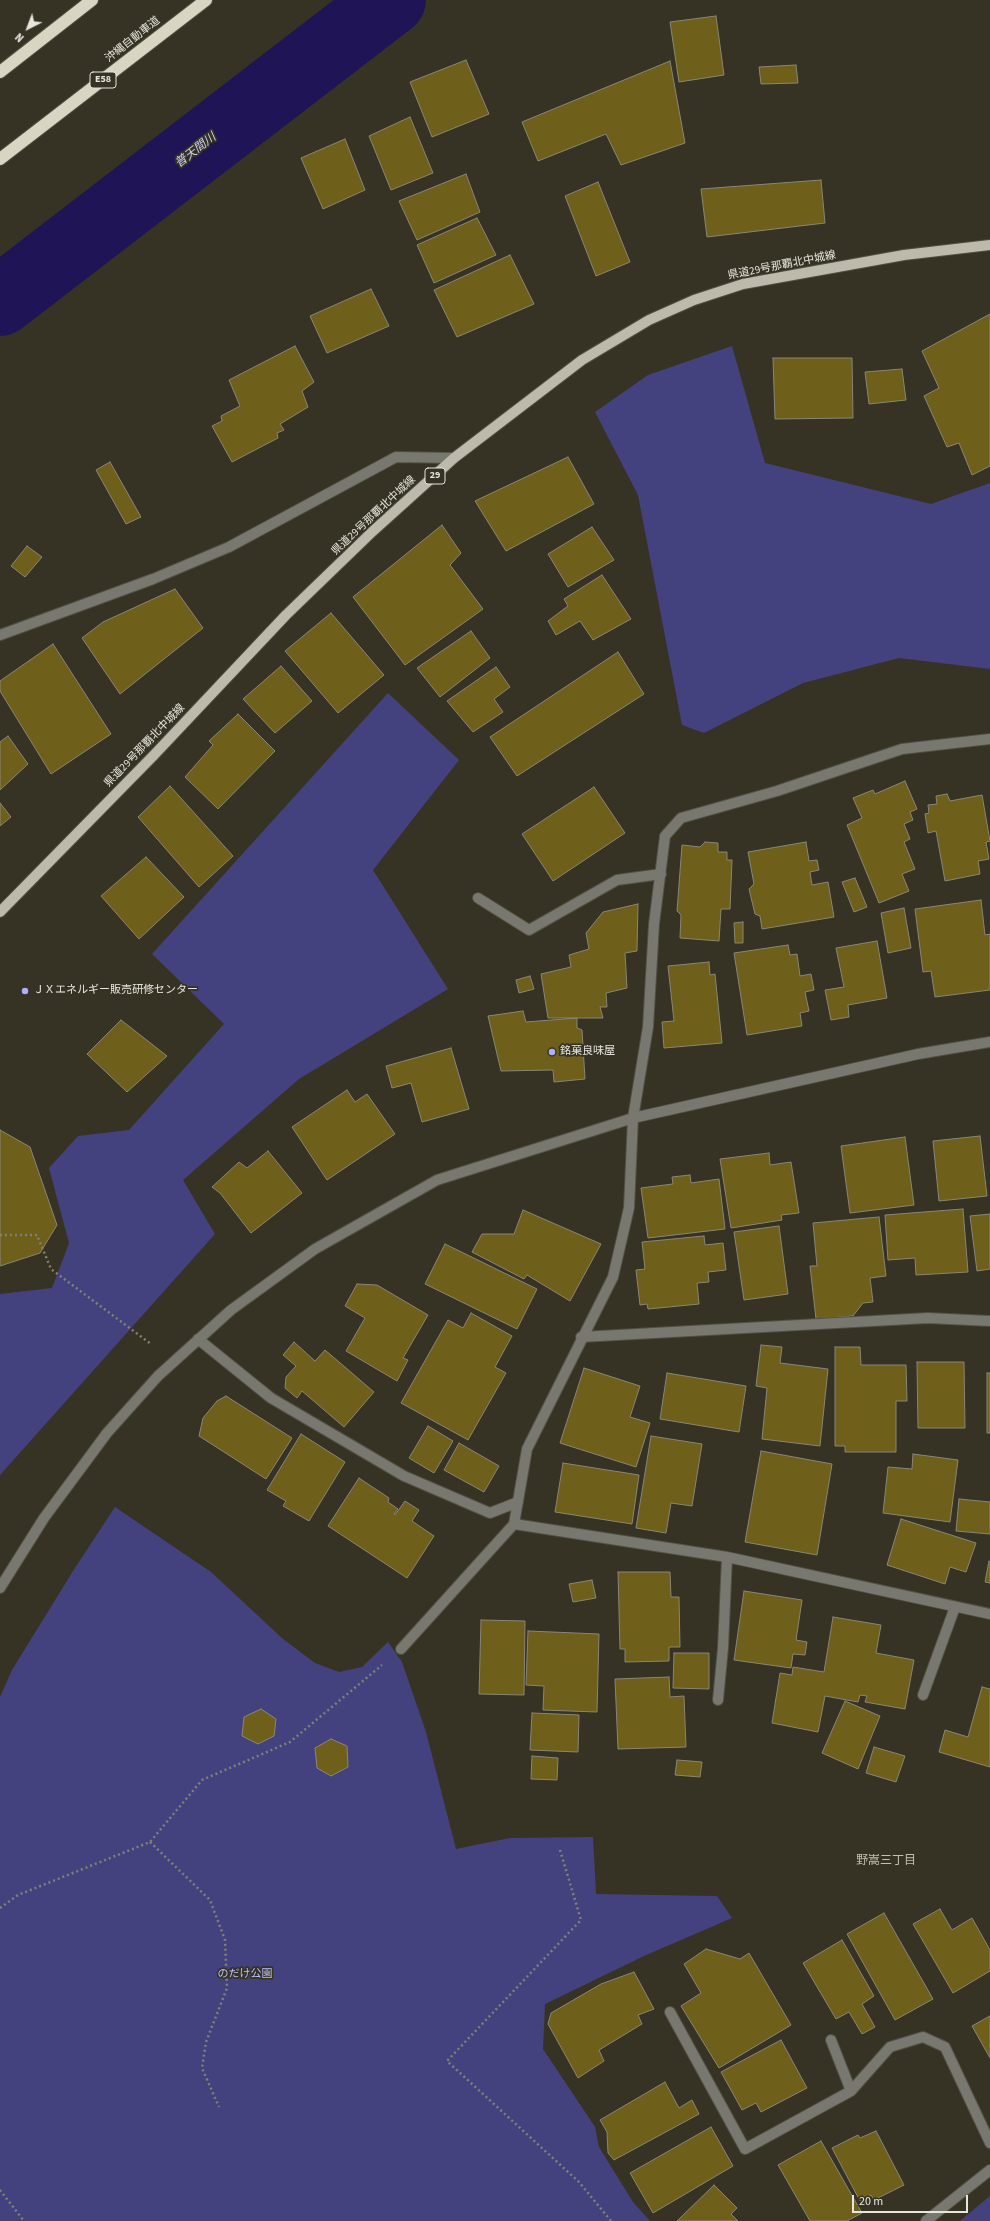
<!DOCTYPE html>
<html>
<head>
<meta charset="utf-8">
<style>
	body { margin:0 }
	#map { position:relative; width:990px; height:2221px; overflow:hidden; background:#363325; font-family:"Source Sans 3",sans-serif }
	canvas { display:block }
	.north { position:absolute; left:8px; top:8px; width:40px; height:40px; -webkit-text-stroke:3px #363325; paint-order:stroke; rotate:222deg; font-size:11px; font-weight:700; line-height:16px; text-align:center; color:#e7e6dd }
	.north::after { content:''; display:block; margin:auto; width:14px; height:18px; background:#e7e6dd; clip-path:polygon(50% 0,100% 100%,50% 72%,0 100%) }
	.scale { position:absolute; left:852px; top:2195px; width:116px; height:18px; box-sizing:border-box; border:2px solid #e7e6dd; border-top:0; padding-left:5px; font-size:12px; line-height:14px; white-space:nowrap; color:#e7e6dd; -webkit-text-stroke:3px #363325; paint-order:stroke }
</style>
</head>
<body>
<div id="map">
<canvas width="990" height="2221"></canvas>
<div class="north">N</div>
<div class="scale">20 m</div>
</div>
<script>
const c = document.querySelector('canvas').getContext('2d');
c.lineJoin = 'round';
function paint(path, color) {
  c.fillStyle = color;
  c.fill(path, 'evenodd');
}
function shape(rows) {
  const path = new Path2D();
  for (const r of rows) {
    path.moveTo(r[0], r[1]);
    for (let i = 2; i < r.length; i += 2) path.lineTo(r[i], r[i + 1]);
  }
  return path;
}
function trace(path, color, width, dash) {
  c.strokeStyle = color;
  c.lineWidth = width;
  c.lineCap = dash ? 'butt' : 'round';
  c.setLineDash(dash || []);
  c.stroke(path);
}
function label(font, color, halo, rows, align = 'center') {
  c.font = font + ' "Source Sans 3","Noto Sans JP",sans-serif';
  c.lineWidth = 3.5;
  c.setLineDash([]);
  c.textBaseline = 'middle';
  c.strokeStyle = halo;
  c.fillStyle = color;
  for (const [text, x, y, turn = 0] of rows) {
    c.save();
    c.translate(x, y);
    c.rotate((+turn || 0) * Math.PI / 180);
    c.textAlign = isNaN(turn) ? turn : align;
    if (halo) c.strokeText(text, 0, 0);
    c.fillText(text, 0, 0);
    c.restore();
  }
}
paint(shape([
	[732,346,765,463,931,504,990,483,990,669,899,658,803,683,704,733,682,725,638,495,595,412,648,375],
	[388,693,459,760,373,870,448,989,299,1079,183,1180,215,1234,0,1475,0,1294,52,1288,69,1243,49,1168,78,1136,129,1130,224,1024,152,954],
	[115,1507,211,1572,283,1639,315,1663,339,1672,362,1667,388,1642,402,1662,426,1732,456,1849,510,1838,593,1837,596,1894,717,1896,732,1918,644,1956,545,2004,543,2049,595,2127,599,2147,633,2202,650,2221,0,2221,0,1697,12,1670,73,1571],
	[990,2196,990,2221,960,2221,967,2215]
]), '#44427e');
trace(shape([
	[0,301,391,0]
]), '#1f1455', 70);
const building = shape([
	[716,16,724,75,679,82,670,22,716,16],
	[466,60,489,114,432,137,410,82,466,60],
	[670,61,685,143,621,165,606,134,538,161,522,122,670,61],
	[796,65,798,83,761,84,759,67,796,65],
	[410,117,433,173,391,190,369,136,410,117],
	[345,139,365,190,323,209,301,158,345,139],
	[466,174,480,212,417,240,399,201,466,174],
	[821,180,825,223,707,237,701,189,821,180],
	[598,182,630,262,596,276,565,196,598,182],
	[477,218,496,255,434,283,417,245,477,218],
	[510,255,534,304,457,337,434,290,510,255],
	[371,289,389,326,327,353,310,316,371,289],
	[990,314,990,466,972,475,959,443,947,447,924,396,939,388,922,351,990,314],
	[295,346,314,382,302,391,308,407,280,424,284,430,277,433,278,438,232,462,212,426,222,421,221,416,240,406,229,380,295,346],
	[773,358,852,358,853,418,775,419,773,358],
	[902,369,906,400,869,404,865,372,902,369],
	[568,457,594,504,506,551,475,501,568,457],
	[110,462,141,517,126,524,96,470,110,462],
	[442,525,461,553,450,565,483,609,405,665,353,597,442,525],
	[592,527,614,560,568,587,548,554,592,527],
	[27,546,42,557,25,577,11,566,27,546],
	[602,575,631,619,593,640,580,621,556,635,548,621,568,606,564,599,602,575],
	[175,589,203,628,120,694,82,638,103,622,175,589],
	[331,613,384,675,338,713,285,651,331,613],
	[471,631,490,658,440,697,417,668,471,631],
	[53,644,111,734,51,774,0,691,0,681,53,644],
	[618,652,644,694,517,776,490,737,618,652],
	[281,666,312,701,275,733,243,699,281,666],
	[496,667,510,687,494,699,503,712,473,732,447,701,496,667],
	[238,714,275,751,218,809,185,777,213,745,209,741,238,714],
	[8,736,28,764,0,790,0,742,8,736],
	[905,781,917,809,910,812,913,820,904,824,910,839,904,842,915,869,902,874,909,891,879,903,847,825,862,818,853,798,873,790,875,794,905,781],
	[170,786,233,856,199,887,138,817,170,786],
	[594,787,625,833,553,881,522,834,594,787],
	[947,794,950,801,982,795,990,841,986,842,989,859,978,861,980,874,945,881,936,831,928,833,925,814,929,813,928,805,937,804,936,796,947,794],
	[0,803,11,817,0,826,0,803],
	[705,842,718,843,718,852,727,852,727,860,732,860,730,909,721,909,719,941,680,938,681,915,677,911,682,845,700,847,705,842],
	[806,842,809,861,817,860,819,870,810,872,812,885,828,882,834,917,762,929,760,916,755,914,749,889,754,884,748,852,806,842],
	[146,857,184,897,139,939,101,896,146,857],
	[855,878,867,907,854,912,842,882,855,878],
	[981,900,985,935,990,934,990,990,935,997,931,971,923,972,915,909,981,900],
	[638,904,637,951,625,953,627,988,606,993,607,1007,600,1007,603,1018,548,1018,541,974,571,967,569,955,589,949,586,933,603,912,638,904],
	[904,908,911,948,888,953,881,913,904,908],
	[743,922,743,943,735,943,734,923,743,922],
	[877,941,887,998,848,1005,849,1017,831,1020,825,990,844,987,836,948,877,941],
	[788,945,790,955,797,954,800,976,811,974,814,990,805,992,809,1011,800,1013,802,1026,747,1035,734,953,788,945],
	[709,962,710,975,715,974,722,1043,664,1048,662,1022,674,1021,668,966,709,962],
	[530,976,534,989,519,993,516,980,530,976],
	[523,1011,526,1022,577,1018,577,1028,582,1030,585,1079,554,1082,553,1070,501,1071,488,1016,523,1011],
	[121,1020,167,1056,127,1092,87,1054,121,1020],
	[451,1048,469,1109,422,1122,411,1083,392,1088,386,1066,451,1048],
	[347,1090,355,1102,367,1094,395,1134,327,1180,292,1127,347,1090],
	[0,1130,30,1147,57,1225,40,1253,0,1266,0,1130],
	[980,1136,987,1196,939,1201,933,1141,980,1136],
	[905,1137,914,1205,850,1213,841,1146,905,1137],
	[268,1151,302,1193,251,1233,220,1193,212,1187,239,1162,247,1168,268,1151],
	[769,1153,770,1165,791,1162,799,1213,781,1215,782,1220,731,1228,720,1159,769,1153],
	[690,1175,691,1183,719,1179,725,1229,648,1238,641,1188,673,1184,672,1177,690,1175],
	[963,1209,968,1272,916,1275,915,1258,888,1260,885,1215,963,1209],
	[523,1210,601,1244,570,1301,527,1275,524,1279,472,1252,482,1234,514,1234,523,1210],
	[990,1214,990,1269,977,1271,970,1216,990,1214],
	[879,1217,886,1276,870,1278,873,1302,863,1303,853,1316,816,1319,810,1266,817,1266,813,1223,879,1217],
	[779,1226,788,1294,744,1300,734,1232,779,1226],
	[704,1236,705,1245,723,1243,726,1270,708,1272,709,1282,697,1283,699,1304,648,1309,647,1304,640,1305,636,1270,645,1269,642,1242,704,1236],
	[445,1244,537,1289,517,1329,425,1284,445,1244],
	[357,1284,377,1285,428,1315,403,1358,408,1360,397,1381,346,1351,365,1318,345,1306,357,1284],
	[471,1313,512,1336,495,1367,506,1373,468,1440,401,1403,448,1320,463,1328,471,1313],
	[294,1342,315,1361,325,1350,374,1392,344,1427,302,1391,297,1398,285,1388,286,1377,296,1366,283,1355,294,1342],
	[761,1345,782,1347,780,1363,828,1369,820,1446,762,1439,767,1388,756,1386,761,1345],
	[835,1347,860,1347,861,1365,906,1365,907,1401,896,1401,896,1452,845,1452,845,1446,835,1446,835,1347],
	[917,1362,964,1362,965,1428,918,1428,917,1362],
	[584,1368,640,1386,630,1417,650,1423,636,1467,560,1443,584,1368],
	[667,1373,746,1386,739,1432,660,1419,667,1373],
	[987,1373,990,1373,990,1433,987,1433,987,1373],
	[226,1396,292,1438,266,1479,199,1436,203,1418,217,1401,226,1396],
	[428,1426,453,1441,434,1473,409,1458,428,1426],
	[301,1434,345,1462,309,1521,283,1506,286,1501,267,1490,301,1434],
	[651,1436,702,1444,692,1506,671,1503,666,1533,636,1528,651,1436],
	[459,1443,499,1466,484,1492,444,1470,459,1443],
	[761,1451,832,1464,817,1555,745,1542,761,1451],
	[913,1454,958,1460,950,1522,883,1513,888,1467,912,1469,913,1454],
	[563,1463,639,1475,632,1524,555,1512,563,1463],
	[359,1478,389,1498,388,1502,398,1509,394,1514,395,1515,405,1501,419,1510,412,1521,434,1536,407,1578,328,1526,359,1478],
	[959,1499,990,1502,990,1534,956,1531,959,1499],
	[901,1519,976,1543,966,1572,950,1567,945,1584,887,1565,901,1519],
	[989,1561,990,1562,990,1583,985,1582,989,1561],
	[618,1572,670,1572,671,1597,679,1597,680,1647,669,1647,669,1661,625,1662,625,1649,620,1649,618,1572],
	[592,1580,596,1598,573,1602,569,1584,592,1580],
	[744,1591,802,1600,796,1640,807,1642,805,1655,793,1654,791,1668,734,1660,744,1591],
	[833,1617,881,1625,876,1653,914,1660,905,1709,865,1702,867,1696,860,1695,858,1702,825,1696,818,1732,772,1723,780,1673,792,1675,793,1667,824,1672,833,1617],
	[481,1620,525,1621,524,1695,479,1694,481,1620],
	[528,1631,599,1634,597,1712,543,1710,544,1686,526,1685,528,1631],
	[674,1653,709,1653,709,1689,673,1688,674,1653],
	[669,1677,670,1697,684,1696,686,1747,618,1749,615,1679,669,1677],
	[982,1687,990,1689,990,1767,939,1752,945,1730,968,1737,982,1687],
	[845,1701,880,1716,858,1769,822,1753,845,1701],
	[261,1709,276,1719,274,1736,258,1744,242,1736,244,1717,261,1709],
	[532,1713,579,1715,578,1752,530,1750,532,1713],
	[331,1739,347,1746,348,1767,331,1776,317,1768,315,1748,331,1739],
	[874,1747,905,1756,896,1782,866,1773,874,1747],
	[532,1756,558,1758,557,1780,531,1779,532,1756],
	[677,1760,702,1762,700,1777,675,1775,677,1760],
	[940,1909,952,1930,972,1918,990,1950,990,1971,953,1993,913,1924,940,1909],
	[884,1913,933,1999,895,2020,847,1934,884,1913],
	[842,1940,874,1996,862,2004,875,2027,862,2034,849,2012,836,2019,803,1963,842,1940],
	[706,1949,740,1959,749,1953,791,2025,719,2068,681,2006,701,1993,684,1964,706,1949],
	[634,1972,654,2009,638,2015,642,2024,599,2050,604,2061,578,2078,548,2024,551,2013,601,1984,634,1972],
	[990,2016,990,2058,972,2026,990,2016],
	[781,2040,807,2088,761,2112,756,2103,742,2110,721,2072,781,2040],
	[665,2082,679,2108,692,2100,699,2114,614,2160,608,2153,607,2132,600,2120,665,2082],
	[711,2127,733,2166,653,2213,630,2173,711,2127],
	[876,2131,904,2185,874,2200,871,2195,860,2201,832,2148,858,2135,860,2138,876,2131],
	[821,2141,862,2213,847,2221,810,2221,778,2165,821,2141],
	[714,2185,737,2208,731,2214,738,2221,677,2221,714,2185]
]);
paint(building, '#6e601b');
trace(building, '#898676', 1);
const minor = shape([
	[0,635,153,579,229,547,396,457,454,458],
	[478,898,529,930,617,880,661,874],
	[581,1337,928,1318,990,1321],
	[198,1339,271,1398,404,1476,490,1513,518,1502],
	[514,1524,727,1557,990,1614],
	[0,1588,44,1518,107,1433,158,1376,231,1310,315,1249,437,1180,633,1118,918,1054,990,1042],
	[401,1649,514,1524,527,1449,613,1277,629,1208,633,1118,648,1027,654,924,665,836,681,818,777,791,902,749,990,739],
	[923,1695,955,1607],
	[718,1700,723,1648,727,1557],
	[670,2012,745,2149,851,2091,890,2047,923,2037,945,2047,990,2143],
	[831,2040,851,2091],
	[926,2221,990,2170]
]);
const major = shape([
	[0,912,154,755,286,615,373,531,454,458,582,360,649,320,694,300,743,284,904,255,990,245]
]);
const highway = shape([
	[0,72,92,0],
	[0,159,206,0]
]);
trace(minor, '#525042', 12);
trace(major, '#525042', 12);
trace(highway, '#525042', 14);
trace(shape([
	[0,1235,37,1235,51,1269,151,1344],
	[150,1842,210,1900,225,1940,227,1988,206,2042,202,2068,219,2107],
	[560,1850,581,1920,447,2061,579,2182,611,2221],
	[0,1908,18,1895,150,1842,202,1780,290,1742,382,1665],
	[0,2190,24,2221]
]), '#828074', 2.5, [2, 3]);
trace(minor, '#787770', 10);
trace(major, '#bdbaab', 10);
trace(highway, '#d8d5c3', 12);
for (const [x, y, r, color] of [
	[25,991,4,"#adaffb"],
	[552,1052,4,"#adaffb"]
]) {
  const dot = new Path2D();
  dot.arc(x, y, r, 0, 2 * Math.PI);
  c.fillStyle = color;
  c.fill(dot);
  trace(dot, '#363325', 1.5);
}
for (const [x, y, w] of [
	[103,80,26],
	[435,476,20]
]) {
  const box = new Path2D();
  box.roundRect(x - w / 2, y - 8, w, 16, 3);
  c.fillStyle = '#363325';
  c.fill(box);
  trace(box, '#e7e6dd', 1);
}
label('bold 10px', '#e7e6dd', null, [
	["E58",103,80],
	["29",435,476]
]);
label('11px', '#e7e6dd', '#363325', [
	["沖縄自動車道",133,40,-38],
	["県道29号那覇北中城線",782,266,-11],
	["県道29号那覇北中城線",374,516,-43],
	["県道29号那覇北中城線",145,746,-46]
]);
label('11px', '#e7e6dd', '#363325', [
	["ＪＸエネルギー販売研修センター",33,991],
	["銘菓良味屋",560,1052]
], 'left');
label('11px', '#bdbffc', '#363325', [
	["のだけ公園",245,1975]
]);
label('italic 12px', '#cbcdf5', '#363325', [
	["普天間川",196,151,-38]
]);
label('12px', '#c2bfad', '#363325', [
	["野嵩三丁目",886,1861]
]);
</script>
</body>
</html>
